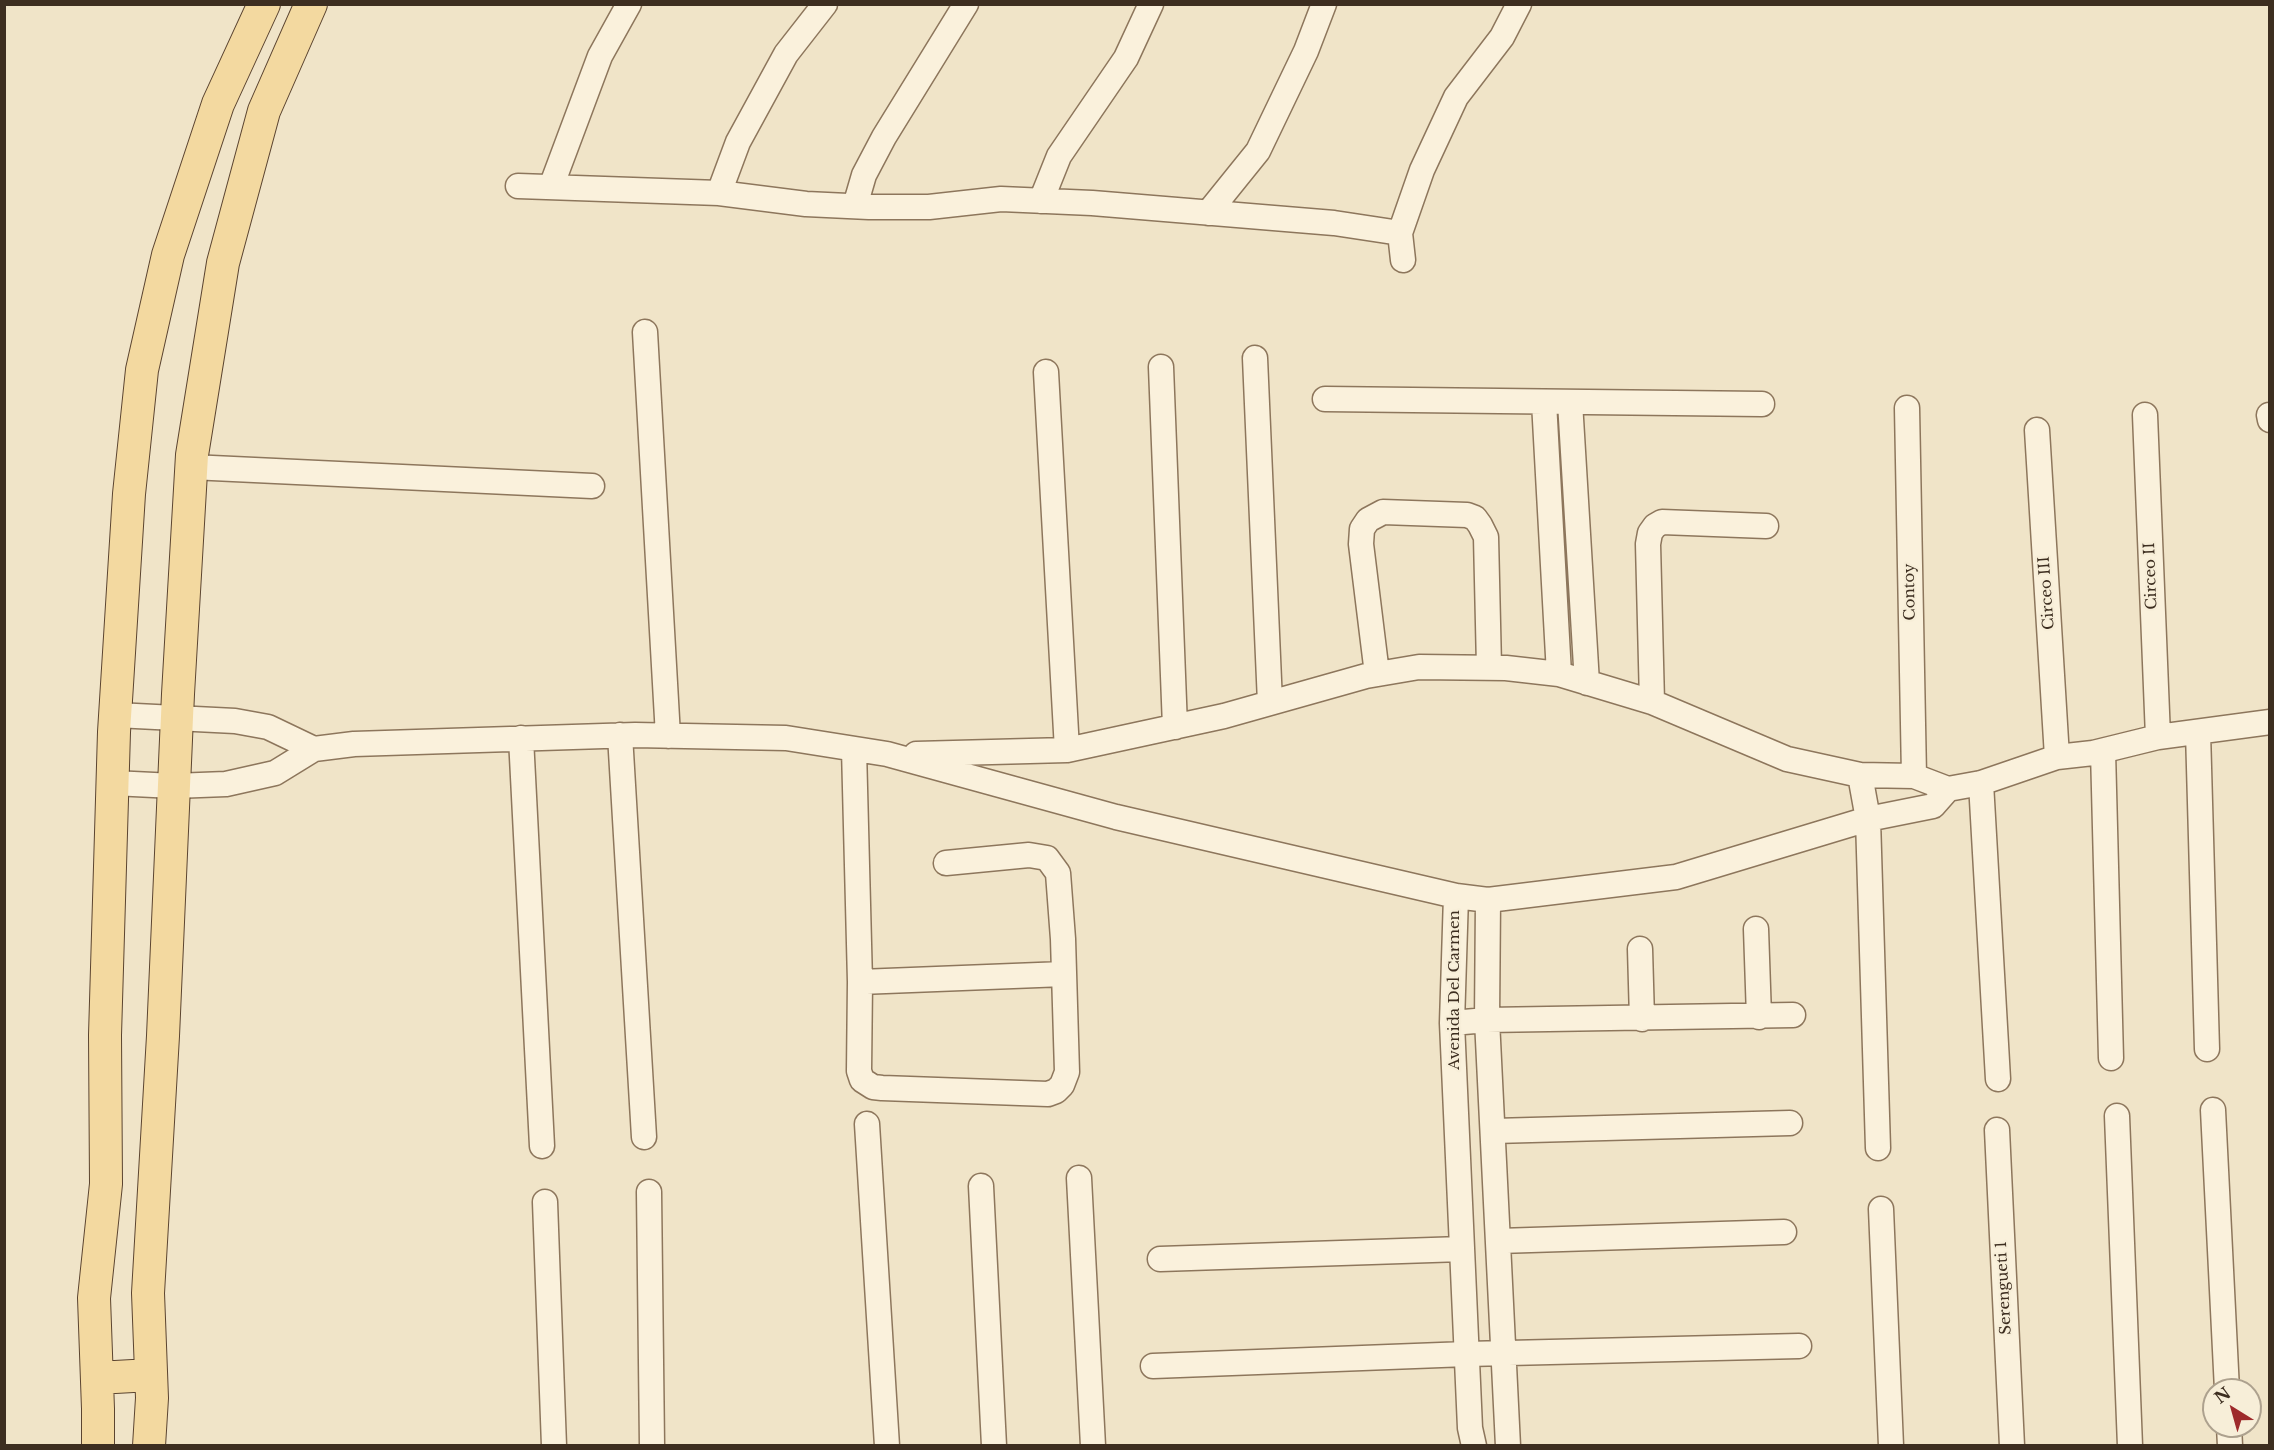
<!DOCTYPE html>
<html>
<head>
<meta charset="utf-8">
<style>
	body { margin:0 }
	#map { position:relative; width:2274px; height:1450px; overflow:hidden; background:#f0e4c8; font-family:"Libre Baskerville",serif }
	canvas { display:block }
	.frame { position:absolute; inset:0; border:6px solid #3d2e20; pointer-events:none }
	.north { position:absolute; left:2202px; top:1378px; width:60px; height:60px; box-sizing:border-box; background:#f7eed8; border:2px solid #ada18e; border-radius:50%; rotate:323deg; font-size:16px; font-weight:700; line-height:24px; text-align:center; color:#3d2e20 }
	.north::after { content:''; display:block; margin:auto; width:21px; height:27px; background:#9e2a2b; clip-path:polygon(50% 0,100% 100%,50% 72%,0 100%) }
</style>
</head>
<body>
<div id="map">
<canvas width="2274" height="1450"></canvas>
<div class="frame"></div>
<div class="north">N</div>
</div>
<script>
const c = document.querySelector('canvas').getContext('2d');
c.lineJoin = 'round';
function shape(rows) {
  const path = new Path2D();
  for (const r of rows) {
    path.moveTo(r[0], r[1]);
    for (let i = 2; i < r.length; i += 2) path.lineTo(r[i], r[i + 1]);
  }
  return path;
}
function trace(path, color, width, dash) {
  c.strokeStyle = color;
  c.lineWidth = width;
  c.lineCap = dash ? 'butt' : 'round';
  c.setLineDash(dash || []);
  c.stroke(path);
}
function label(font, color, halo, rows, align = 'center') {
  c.font = font + ' "Libre Baskerville",serif';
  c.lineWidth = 4.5;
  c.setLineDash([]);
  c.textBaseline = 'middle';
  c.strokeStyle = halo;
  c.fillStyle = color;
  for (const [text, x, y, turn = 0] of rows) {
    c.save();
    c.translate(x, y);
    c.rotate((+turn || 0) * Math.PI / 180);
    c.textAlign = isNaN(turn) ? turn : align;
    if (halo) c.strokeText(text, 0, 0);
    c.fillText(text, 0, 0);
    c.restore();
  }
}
const minor = shape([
	[518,186,719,193,806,204,869,207,929,207,1001,199,1092,203,1334,223,1400,233],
	[551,187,600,56,629,4],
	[719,193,738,142,786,54,825,4],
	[1041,201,1059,156,1126,58,1151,4],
	[855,206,864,175,884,137,966,4],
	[1208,213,1258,151,1306,51,1324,4],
	[1403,260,1400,233,1422,170,1456,97,1502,37,1519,4],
	[645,332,668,736],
	[1255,358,1270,703],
	[1161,367,1175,727],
	[1046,372,1067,750],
	[1325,399,1762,404],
	[1544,402,1559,674],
	[1570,402,1587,683],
	[1907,408,1914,776],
	[2145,415,2158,737],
	[2269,415,2270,420],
	[2037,430,2057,757],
	[191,467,592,486],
	[1377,674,1361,544,1362,529,1368,520,1383,512,1467,515,1475,518,1480,525,1486,537,1489,667],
	[1652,702,1648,544,1650,533,1655,526,1662,522,1766,526],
	[116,715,235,721,268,727,314,749],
	[2198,732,2207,1049],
	[620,735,644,1137],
	[521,738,542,1146],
	[854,749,860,982,859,1071,862,1080,873,1087,882,1088,1048,1094,1056,1091,1062,1085,1067,1072,1063,939,1058,873,1047,858,1029,855,946,863],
	[2103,751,2111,1058],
	[916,754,1067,750,1224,716,1366,676,1419,667,1506,668,1559,674,1652,702,1787,759,1860,775,1914,776,1948,789,1981,783,2057,757,2093,753,2158,737,2270,722],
	[1860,775,1868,819,1878,1148],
	[113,783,174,786,226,784,275,773,314,749,354,744,635,735,786,738,887,754,1116,817,1456,896,1488,900,1676,877,1868,819,1933,806,1948,789],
	[1981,783,1998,1079],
	[1456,896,1452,1023,1470,1428,1474,1446],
	[1488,900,1487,1020,1508,1446],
	[1756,929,1759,1017],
	[1640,949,1642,1019],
	[860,982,1064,974],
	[1452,1023,1487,1020,1793,1015],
	[2213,1110,2227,1390],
	[2117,1116,2130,1446],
	[867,1124,887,1446],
	[1997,1130,2012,1446],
	[1494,1131,1790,1123],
	[1079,1178,1093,1446],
	[981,1186,994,1446],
	[649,1192,652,1446],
	[545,1202,554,1446],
	[1881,1209,1891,1446],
	[1499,1241,1784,1232],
	[1160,1259,1462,1249],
	[1153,1366,1467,1354,1799,1346],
	[2229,1426,2230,1446]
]);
const major = shape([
	[97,1378,151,1375],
	[98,1446,98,1409,94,1298,106,1184,105,1035,114,732,129,494,142,370,168,255,218,104,264,4],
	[149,1446,152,1398,148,1293,163,1036,178,694,192,455,223,263,264,111,311,4]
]);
trace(minor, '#8d765c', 27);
trace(major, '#5b4430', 34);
trace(minor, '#faf1dc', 24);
trace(major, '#f3d9a0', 32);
label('15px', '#3d2e20', '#f7eed8', [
	["Circeo II",2151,576,-92],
	["Contoy",1910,592,-91],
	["Circeo III",2047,593,-94],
	["Avenida Del Carmen",1455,990,-90],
	["Serengueti 1",2004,1288,-93]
]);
</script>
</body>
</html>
